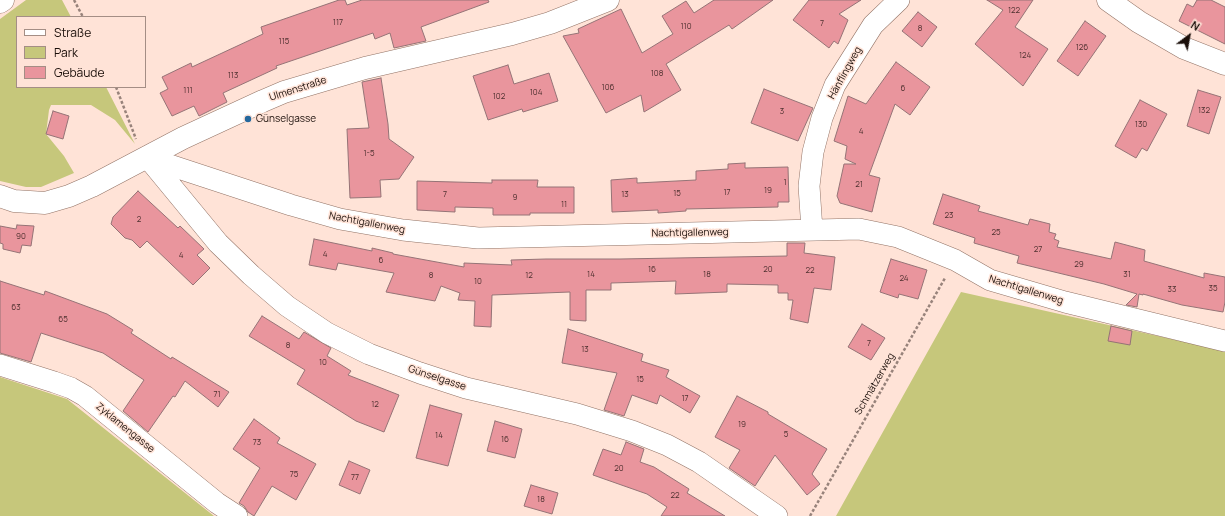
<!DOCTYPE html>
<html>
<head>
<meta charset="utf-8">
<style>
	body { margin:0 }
	#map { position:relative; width:1225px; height:516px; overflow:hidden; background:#ffe3d7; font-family:Manrope,sans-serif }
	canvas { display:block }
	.legend { position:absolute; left:16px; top:16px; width:130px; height:72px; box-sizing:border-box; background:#ffe3d7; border:1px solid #a48e85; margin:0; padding:5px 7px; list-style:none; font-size:12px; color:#1b0f0a }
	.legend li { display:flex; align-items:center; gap:8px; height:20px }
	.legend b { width:20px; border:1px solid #a48e85 }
	.north { position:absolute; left:1169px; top:16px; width:40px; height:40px; -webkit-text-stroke:3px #ffe3d7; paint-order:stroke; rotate:32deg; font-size:11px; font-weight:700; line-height:16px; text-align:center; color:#1b0f0a }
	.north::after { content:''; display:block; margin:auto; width:14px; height:18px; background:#1b0f0a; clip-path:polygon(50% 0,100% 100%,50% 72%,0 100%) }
</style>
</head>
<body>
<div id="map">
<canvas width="1225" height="516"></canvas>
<ul class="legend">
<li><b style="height:5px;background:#fff"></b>Straße</li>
<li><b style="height:11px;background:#c6c77b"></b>Park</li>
<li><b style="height:11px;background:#e9959d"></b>Gebäude</li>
</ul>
<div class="north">N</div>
</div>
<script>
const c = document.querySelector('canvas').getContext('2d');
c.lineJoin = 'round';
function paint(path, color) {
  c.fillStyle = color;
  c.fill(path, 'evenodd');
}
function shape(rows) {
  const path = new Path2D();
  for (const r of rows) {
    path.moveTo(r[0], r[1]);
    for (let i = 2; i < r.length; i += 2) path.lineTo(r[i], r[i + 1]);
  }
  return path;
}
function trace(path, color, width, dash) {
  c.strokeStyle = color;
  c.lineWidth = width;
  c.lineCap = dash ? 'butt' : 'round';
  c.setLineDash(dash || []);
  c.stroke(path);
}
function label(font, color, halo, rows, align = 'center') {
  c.font = font + ' Manrope,sans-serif';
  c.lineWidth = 3;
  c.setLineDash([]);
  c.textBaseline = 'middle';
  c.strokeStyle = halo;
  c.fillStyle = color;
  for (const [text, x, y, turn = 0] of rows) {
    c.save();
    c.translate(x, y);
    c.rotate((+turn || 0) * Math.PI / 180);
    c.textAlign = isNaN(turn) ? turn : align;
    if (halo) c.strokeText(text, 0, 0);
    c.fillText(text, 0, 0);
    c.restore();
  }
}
paint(shape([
	[26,0,62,0,71,17,17,17,17,87,106,87,135,144,115,120,91,105,51,105,49,110,46,134,64,156,74,173,41,187,26,187,0,181,0,19],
	[961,292,1225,351,1225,516,836,516],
	[0,377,67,399,214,516,0,516]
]), '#c6c77b');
const building = shape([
	[339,0,345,0,347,5,362,0,488,0,489,2,421,27,426,41,394,48,390,33,375,39,373,33,276,66,277,68,223,93,227,102,199,116,194,106,172,116,160,93,168,89,162,77,191,63,192,67,263,34,261,27,339,0],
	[714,0,773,0,732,29,729,25,666,64,681,90,644,112,641,95,606,113,563,36,579,33,578,29,621,9,642,53,673,34,662,16,686,1,694,13,714,0],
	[809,0,861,0,839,14,848,20,838,44,834,41,829,48,793,20,809,0],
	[987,0,1033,0,1015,27,1048,49,1023,86,975,44,1003,10,987,0],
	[1197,0,1211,0,1225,7,1225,44,1179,21,1187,4,1193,7,1197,0],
	[918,12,937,27,922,47,902,31,918,12],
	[1085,21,1106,36,1078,76,1057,61,1085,21],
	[896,62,930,87,910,115,895,104,869,175,880,178,872,212,840,203,837,196,844,164,856,164,845,159,847,146,834,141,848,96,866,104,896,62],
	[508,65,514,84,549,73,558,101,523,112,522,109,488,120,473,76,508,65],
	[381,78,388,124,389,139,414,157,399,179,380,180,381,197,350,198,347,129,369,128,362,82,381,78],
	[764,89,813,108,798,141,751,123,764,89],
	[1198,90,1221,97,1209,134,1187,126,1198,90],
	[1140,100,1167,114,1147,151,1142,148,1136,158,1115,146,1140,100],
	[53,111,69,116,63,139,46,134,53,111],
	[745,163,745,168,788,167,789,202,778,202,778,207,686,209,686,211,658,213,658,210,612,212,611,180,637,178,637,183,696,180,696,171,728,169,728,164,745,163],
	[492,180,538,180,537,187,574,187,574,213,530,213,530,215,493,215,493,208,455,207,455,212,417,210,417,181,492,183,492,180],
	[138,191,178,228,180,226,204,249,197,255,210,268,193,285,147,241,140,248,132,240,125,238,111,224,113,217,138,191],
	[943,194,980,206,978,211,1028,225,1030,219,1050,224,1049,232,1056,234,1054,239,1059,241,1057,247,1111,259,1115,242,1145,250,1144,261,1204,278,1204,273,1225,277,1225,302,1223,312,1182,305,1143,294,1143,295,1139,294,1137,307,1126,305,1137,294,1104,284,1017,263,1019,256,974,243,975,238,933,224,943,194],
	[17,225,34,226,31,246,22,245,20,253,3,249,3,244,0,243,0,226,16,229,17,225],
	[314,239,372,251,372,248,393,253,393,254,464,267,464,263,512,265,511,260,546,259,620,259,787,256,787,243,805,243,804,253,835,257,831,290,814,288,808,323,790,319,793,300,788,300,788,293,778,293,778,285,727,284,727,292,675,294,676,281,611,283,611,290,586,290,586,321,570,320,570,292,492,295,491,327,474,326,475,301,458,300,460,293,441,286,435,301,386,292,394,273,338,263,336,270,309,265,314,239],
	[891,259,927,270,918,299,899,294,898,298,880,292,891,259],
	[0,281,44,295,45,291,107,314,133,330,131,333,171,359,172,357,229,392,218,407,185,381,175,397,173,396,148,432,123,411,144,380,103,353,41,333,31,362,0,353,0,281],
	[262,316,299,339,304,332,331,348,327,356,351,371,348,375,399,395,384,432,356,421,297,384,305,370,249,336,262,316],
	[862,324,885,338,871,360,848,347,862,324],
	[1111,326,1132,331,1130,345,1108,341,1111,326],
	[568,329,643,354,641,361,669,370,666,377,700,396,690,413,660,395,657,404,632,395,624,416,604,410,617,373,562,363,568,329],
	[737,396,768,412,768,414,827,449,812,474,820,484,807,495,775,455,755,486,729,468,740,450,715,437,737,396],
	[430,405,462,414,448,466,416,458,430,405],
	[254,419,280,438,277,443,316,464,296,500,272,486,254,516,248,512,244,506,239,503,260,468,233,449,254,419],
	[495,421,522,429,515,458,487,451,495,421],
	[626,442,644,449,640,462,654,467,689,489,687,493,725,516,661,516,667,507,647,494,593,475,603,449,621,455,626,442],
	[349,461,370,470,360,494,339,485,349,461],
	[531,485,558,493,552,514,524,506,531,485]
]);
paint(building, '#e9959d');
trace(building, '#957376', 1);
const minor = shape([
	[148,158,291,205,340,219,403,230,478,238,859,229,898,237,955,260,990,280,1065,302,1225,341],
	[148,158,218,243,251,275,287,306,327,333,369,354,420,373,466,388,577,414,632,431,667,445,699,462,777,516],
	[812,230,809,186,813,152,822,118,835,85,873,25,899,0],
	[0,365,54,382,71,388,85,396,217,503,237,516]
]);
const tertiary = shape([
	[1108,0,1139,22,1184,48,1225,64],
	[0,2,3,0],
	[0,196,14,201,45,203,69,196,92,186,183,138,263,101,284,92,365,68,512,34,550,23,608,0]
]);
trace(minor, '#927366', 22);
trace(tertiary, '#927366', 23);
trace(shape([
	[74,0,83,17],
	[116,87,136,139],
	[810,516,945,278]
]), '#98837b', 2.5, [3, 2]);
trace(minor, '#fff', 21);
trace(tertiary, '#fff', 22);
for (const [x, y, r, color] of [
	[248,119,4,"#24689d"]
]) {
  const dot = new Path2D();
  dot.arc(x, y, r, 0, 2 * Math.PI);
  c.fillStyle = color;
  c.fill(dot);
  trace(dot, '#ffe3d7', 1.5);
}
label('8px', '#4e302f', null, [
	["122",1014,11],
	["117",338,23],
	["7",822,24],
	["110",686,27],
	["8",920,29],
	["115",284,42],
	["126",1082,48],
	["124",1025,56],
	["108",657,74],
	["113",233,76],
	["106",608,88],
	["6",903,89],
	["111",188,91],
	["104",536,93],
	["102",499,97],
	["132",1204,111],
	["3",782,112],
	["130",1141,125],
	["4",861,132],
	["1-5",369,154],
	["1",785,183],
	["21",859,185],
	["19",768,191],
	["17",727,193],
	["15",677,194],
	["7",445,195],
	["13",625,195],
	["9",515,198],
	["11",564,205],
	["23",949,216],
	["2",139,220],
	["25",996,233],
	["90",21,237],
	["27",1038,250],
	["4",325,255],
	["4",181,256],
	["6",381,261],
	["29",1079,265],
	["16",652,270],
	["20",768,270],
	["22",810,271],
	["14",591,275],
	["18",707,275],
	["31",1127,275],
	["8",431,276],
	["12",529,276],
	["24",904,279],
	["10",478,282],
	["35",1213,289],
	["33",1172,290],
	["63",16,308],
	["65",63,320],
	["7",869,344],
	["8",288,346],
	["13",585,350],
	["10",323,363],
	["15",640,380],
	["71",217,395],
	["17",685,399],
	["12",375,405],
	["19",742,425],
	["5",786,435],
	["14",439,436],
	["16",505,440],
	["73",257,443],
	["20",619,469],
	["75",294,475],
	["77",355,478],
	["22",675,496],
	["18",541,500]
]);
label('10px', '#1b0f0a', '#ffe3d7', [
	["Hänflingweg",845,73,-61],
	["Ulmenstraße",298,89,-18],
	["Nachtigallenweg",367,223,11],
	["Nachtigallenweg",690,233,-1],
	["Nachtigallenweg",1026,290,17],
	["Günselgasse",437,378,18],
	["Schmätzerweg",875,384,-60],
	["Zyklamengasse",125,428,39]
]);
label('10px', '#1b0f0a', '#ffe3d7', [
	["Günselgasse",256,119]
], 'left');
</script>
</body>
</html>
